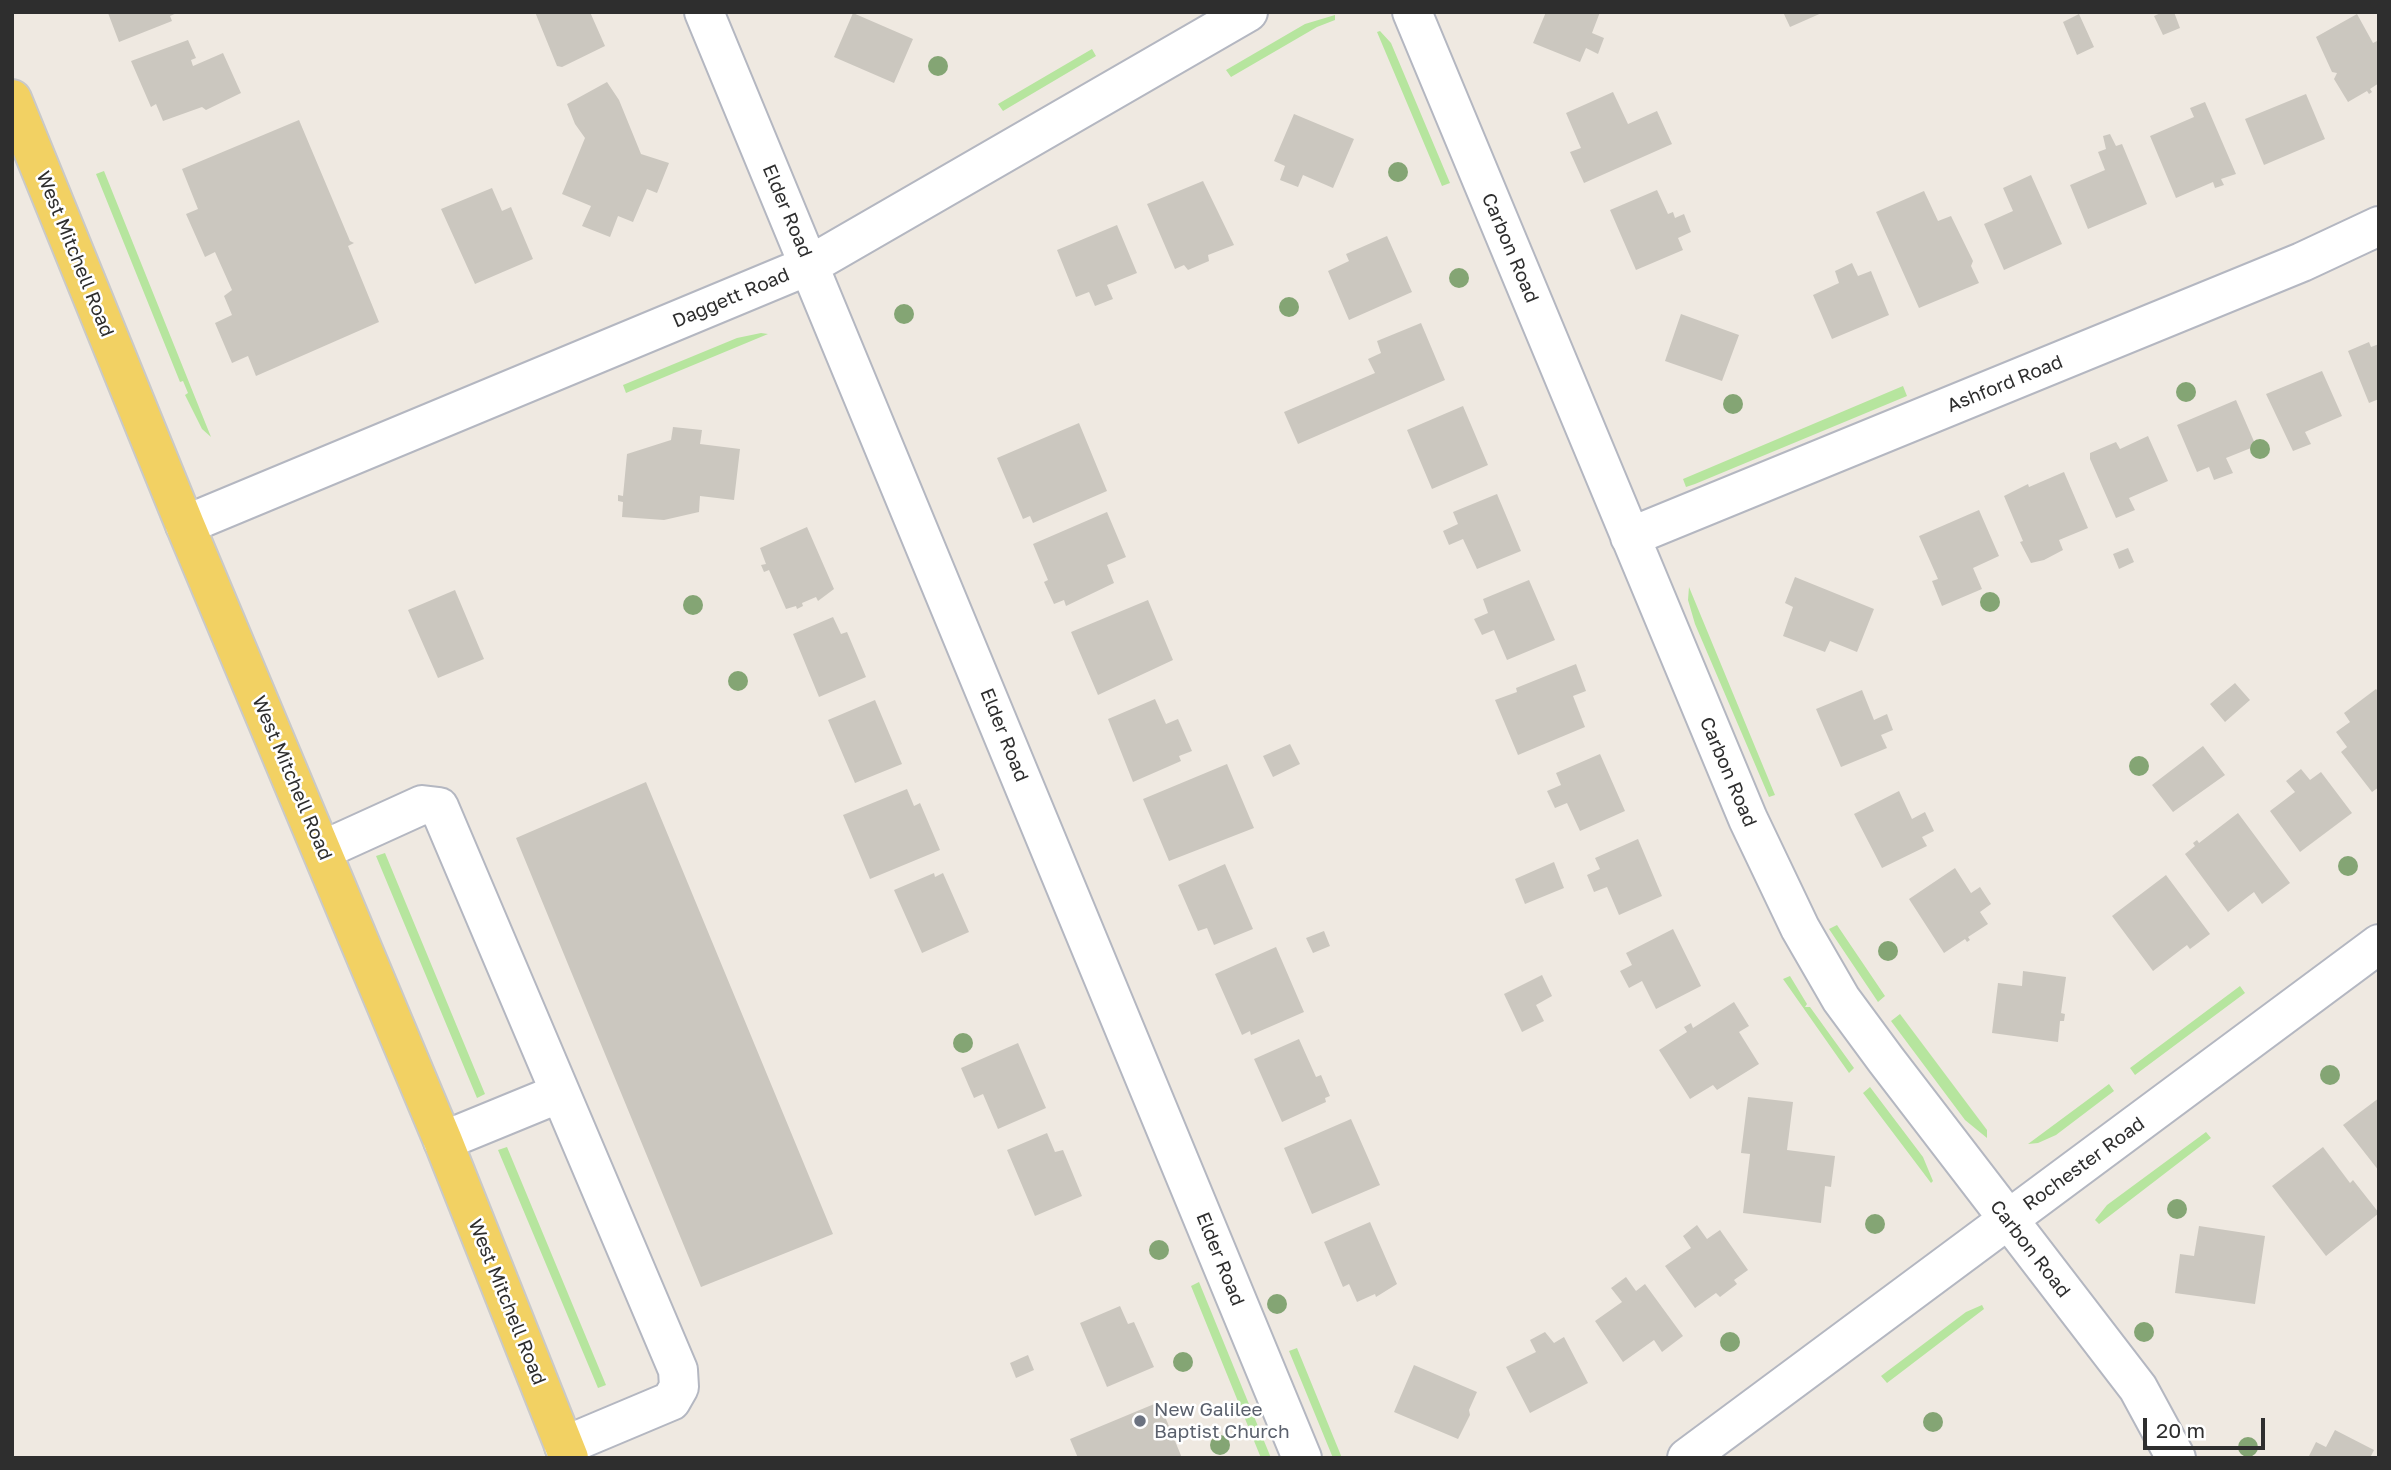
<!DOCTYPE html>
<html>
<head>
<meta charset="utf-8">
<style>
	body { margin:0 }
	#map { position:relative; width:2391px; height:1470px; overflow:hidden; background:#efe9e1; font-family:"Golos Text",sans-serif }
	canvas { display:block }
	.frame { position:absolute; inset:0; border:14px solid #2e2e2e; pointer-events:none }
	.scale { position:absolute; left:2143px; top:1418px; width:122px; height:32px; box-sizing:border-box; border:4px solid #2e2e2e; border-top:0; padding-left:9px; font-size:21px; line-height:24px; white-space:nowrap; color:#2e2e2e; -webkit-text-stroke:5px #fff; paint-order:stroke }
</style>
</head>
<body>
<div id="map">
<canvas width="2391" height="1470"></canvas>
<div class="frame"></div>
<div class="scale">20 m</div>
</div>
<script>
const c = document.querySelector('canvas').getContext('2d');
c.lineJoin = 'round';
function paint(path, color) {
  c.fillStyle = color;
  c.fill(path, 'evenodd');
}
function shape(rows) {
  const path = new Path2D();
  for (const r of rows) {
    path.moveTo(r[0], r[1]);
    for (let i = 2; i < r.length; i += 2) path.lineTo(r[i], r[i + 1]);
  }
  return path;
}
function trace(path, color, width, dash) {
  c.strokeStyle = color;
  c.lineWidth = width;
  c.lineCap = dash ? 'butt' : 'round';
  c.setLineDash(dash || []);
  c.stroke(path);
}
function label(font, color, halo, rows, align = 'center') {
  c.font = font + ' "Golos Text",sans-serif';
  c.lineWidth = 5;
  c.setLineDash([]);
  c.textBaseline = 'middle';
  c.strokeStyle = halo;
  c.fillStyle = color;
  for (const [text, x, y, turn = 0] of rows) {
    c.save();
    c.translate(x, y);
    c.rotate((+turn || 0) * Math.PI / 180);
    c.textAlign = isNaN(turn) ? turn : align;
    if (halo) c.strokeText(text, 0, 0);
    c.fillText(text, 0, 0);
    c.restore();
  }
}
paint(shape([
	[1335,15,1335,20,1317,27,1231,77,1226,70,1305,24],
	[1380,31,1391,43,1450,183,1442,186,1377,32],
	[1092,49,1096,56,1003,111,998,104],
	[104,171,211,437,202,429,185,395,188,393,183,381,180,382,96,174],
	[761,333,768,334,626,393,623,385,737,338],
	[1903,386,1907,396,1695,484,1686,487,1683,479],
	[1689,587,1775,795,1769,797,1695,624,1688,600],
	[385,853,485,1094,477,1098,376,856],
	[1837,925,1885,996,1878,1002,1829,929],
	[1790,976,1807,1004,1805,1007,1810,1007,1854,1068,1849,1073,1783,979],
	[2240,986,2245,993,2135,1075,2130,1068],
	[1900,1014,1987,1130,1987,1138,1965,1120,1891,1021],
	[2109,1084,2114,1091,2056,1135,2038,1143,2028,1144],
	[1870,1087,1923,1157,1933,1181,1931,1183,1863,1093],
	[2206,1132,2211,1138,2099,1224,2095,1220,2107,1205],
	[507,1147,606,1385,598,1388,498,1150],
	[1199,1282,1271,1458,1261,1458,1191,1286],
	[1982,1305,1984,1309,1887,1383,1881,1376,1966,1312],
	[1297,1348,1342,1458,1333,1458,1289,1351]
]), '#b6e59e');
paint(shape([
	[110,12,179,12,170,16,172,21,119,42,108,13],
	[535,12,590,12,605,46,562,67,557,66],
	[1546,12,1600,12,1592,33,1604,38,1598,54,1586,48,1580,62,1533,43],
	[1783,12,1824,12,1790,27],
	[2163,12,2174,12,2180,28,2163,35,2154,16],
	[853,13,913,39,894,83,834,57],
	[2079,14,2094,47,2077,55,2063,22],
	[2357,14,2373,43,2379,40,2379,83,2370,89,2372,92,2369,94,2367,91,2348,102,2334,79,2337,73,2332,72,2316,37],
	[188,40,196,58,191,60,193,66,223,53,241,93,206,110,202,107,163,121,156,104,151,107,131,61],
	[607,82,619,100,641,154,669,163,657,193,647,189,633,222,618,216,610,237,582,226,591,206,562,194,585,138,575,124,567,104],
	[1613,92,1628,124,1657,111,1672,144,1584,183,1570,152,1581,148,1566,113],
	[2306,94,2325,139,2264,165,2245,119],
	[2205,102,2236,174,2221,179,2224,185,2215,188,2213,182,2176,198,2150,136,2194,117,2190,108],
	[1294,114,1354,139,1333,188,1303,175,1298,187,1280,180,1285,166,1274,161],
	[299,120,350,241,354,243,348,246,379,322,256,376,248,356,232,363,215,323,232,315,224,296,232,290,215,252,205,257,186,214,198,209,182,169],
	[2110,134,2116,146,2122,144,2147,204,2088,229,2070,185,2105,170,2098,152,2106,149,2103,136],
	[2031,175,2062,244,2004,270,1984,224,2013,211,2003,188],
	[1203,181,1234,245,1208,255,1209,261,1188,270,1184,265,1175,269,1147,204],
	[492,188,502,211,511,207,533,259,475,284,441,209],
	[1657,190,1668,214,1673,212,1675,218,1684,214,1691,232,1678,238,1683,250,1636,270,1610,210],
	[1924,191,1938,221,1951,216,1973,261,1971,266,1979,283,1919,308,1876,212],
	[1117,225,1137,273,1107,285,1113,299,1095,306,1089,292,1076,297,1057,250],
	[1387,236,1412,292,1349,320,1328,271,1349,261,1346,254],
	[1852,263,1858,276,1871,271,1889,315,1832,339,1813,295,1839,283,1835,271],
	[1681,314,1739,335,1722,381,1665,361],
	[1421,323,1445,380,1298,444,1284,412,1375,373,1368,359,1381,353,1377,341],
	[2369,342,2371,347,2379,344,2379,399,2369,403,2348,351],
	[2322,371,2342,416,2305,432,2311,444,2293,451,2266,394],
	[2236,400,2256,446,2226,458,2233,473,2214,480,2209,467,2197,472,2177,425],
	[1463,406,1488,465,1432,489,1407,430],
	[1079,423,1107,491,1033,523,1030,516,1023,519,997,458],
	[673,427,702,430,700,444,740,449,734,500,700,496,699,512,664,520,622,517,623,502,618,501,618,495,623,496,627,454,671,440],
	[2148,436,2168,481,2129,498,2135,510,2116,518,2090,459,2090,453,2116,442,2120,449],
	[2064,472,2088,528,2059,540,2063,550,2044,560,2031,563,2020,542,2023,541,2004,496,2028,484,2029,487],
	[1497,494,1521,551,1477,569,1463,539,1449,545,1443,531,1458,524,1453,512],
	[1979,510,1999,556,1973,568,1982,589,1942,606,1932,581,1938,579,1919,536],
	[1107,512,1126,557,1107,565,1114,583,1066,606,1064,600,1054,604,1044,582,1048,580,1033,544],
	[807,527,834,589,818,601,816,597,802,603,803,606,797,609,796,606,786,609,769,570,764,572,761,565,766,564,760,548],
	[2128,548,2134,562,2119,569,2113,554],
	[1795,577,1874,609,1857,652,1830,641,1825,652,1783,636,1793,607,1785,603],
	[1529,580,1555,640,1507,660,1494,630,1482,635,1474,619,1488,613,1483,599],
	[455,590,484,659,438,678,408,610],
	[1148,600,1173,660,1098,695,1071,632],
	[833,617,841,634,847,632,866,677,819,697,793,634],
	[1576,664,1586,691,1573,696,1585,727,1518,755,1495,700,1517,692,1516,688],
	[2235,683,2250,700,2225,722,2210,704],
	[2376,689,2379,693,2379,787,2372,792,2341,752,2347,747,2336,732,2350,722,2344,713],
	[1862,690,1874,720,1887,714,1893,730,1881,735,1887,748,1841,767,1816,709],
	[1155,699,1166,724,1178,719,1192,751,1179,756,1181,761,1133,782,1108,719],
	[875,700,902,764,855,783,828,720],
	[1290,744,1300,764,1273,777,1263,756],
	[2203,746,2225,775,2173,812,2152,785],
	[1600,754,1625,811,1580,831,1567,803,1555,808,1547,791,1561,785,1556,773],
	[1227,764,1254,828,1169,861,1143,799],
	[2301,769,2310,780,2321,772,2352,813,2300,852,2270,811,2295,792,2286,781],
	[646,782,833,1234,701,1287,516,838],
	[907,789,914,806,920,803,940,850,870,879,843,815],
	[1899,791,1912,819,1925,812,1934,831,1922,837,1927,846,1882,868,1854,814],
	[2238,813,2290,883,2262,904,2254,892,2228,912,2185,854,2195,846,2193,843,2197,840,2199,843],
	[1638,839,1662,896,1619,915,1607,887,1594,892,1587,875,1600,869,1595,858],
	[1554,862,1564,888,1525,904,1515,879],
	[1225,864,1253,929,1214,945,1207,928,1198,931,1178,885],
	[1955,868,1971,893,1980,887,1991,904,1980,912,1988,924,1968,937,1970,940,1967,942,1965,939,1944,953,1909,899],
	[934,873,935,877,943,873,969,932,922,953,894,890],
	[2166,875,2210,934,2190,949,2187,945,2153,971,2112,916],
	[1673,929,1701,986,1656,1009,1642,981,1629,988,1620,971,1632,965,1626,953],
	[1324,931,1330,946,1313,953,1306,938],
	[1276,947,1304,1012,1251,1035,1250,1031,1242,1035,1215,974],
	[2023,971,2066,977,2061,1013,2065,1014,2064,1021,2060,1021,2058,1042,1992,1033,1998,983,2022,986],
	[1542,975,1552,996,1536,1005,1544,1021,1522,1032,1504,994],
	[1734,1002,1749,1026,1739,1032,1759,1064,1717,1090,1713,1085,1690,1099,1659,1050,1687,1032,1684,1027,1691,1023,1693,1028],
	[1299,1039,1316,1077,1321,1075,1330,1096,1325,1098,1326,1102,1282,1122,1254,1059],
	[1018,1043,1046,1108,998,1129,983,1094,974,1098,961,1068],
	[1748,1097,1793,1102,1787,1150,1835,1156,1831,1187,1825,1186,1821,1223,1743,1213,1750,1154,1741,1153],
	[2379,1098,2379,1171,2343,1125],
	[1351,1119,1380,1185,1312,1214,1284,1148],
	[1047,1133,1055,1152,1063,1150,1082,1196,1035,1216,1007,1150],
	[2323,1147,2350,1183,2353,1180,2379,1213,2326,1256,2272,1186],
	[1370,1222,1397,1284,1376,1297,1375,1294,1357,1302,1349,1284,1343,1287,1324,1242],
	[1697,1225,1707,1239,1720,1230,1748,1270,1734,1280,1737,1284,1720,1297,1716,1293,1695,1308,1665,1266,1691,1248,1683,1236],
	[2199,1226,2265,1236,2255,1304,2175,1293,2180,1254,2194,1256],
	[1626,1277,1636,1291,1645,1284,1683,1336,1662,1352,1654,1340,1623,1362,1595,1321,1622,1302,1611,1288],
	[1120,1306,1128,1324,1134,1322,1154,1367,1107,1387,1080,1323],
	[1545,1332,1554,1343,1564,1337,1588,1383,1530,1413,1506,1367,1536,1352,1530,1340],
	[1028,1355,1034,1370,1016,1378,1010,1363],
	[1414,1365,1477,1392,1469,1410,1470,1415,1458,1439,1394,1412],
	[1159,1402,1182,1458,1078,1458,1070,1439],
	[2335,1430,2374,1450,2370,1458,2308,1458,2316,1442,2326,1447]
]), '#cbc7bf');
const minor = shape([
	[704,12,1302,1458],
	[1412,12,1748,819,1800,928,1841,999,1886,1060,2138,1388,2176,1458],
	[185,525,810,265,1248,12],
	[1630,537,2302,262,2379,226],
	[323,850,422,805,439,807,678,1370,679,1387,671,1401,564,1446],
	[443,1141,560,1093],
	[1687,1458,2379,944]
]);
const major = shape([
	[12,99,185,525,443,1141,569,1458]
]);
trace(minor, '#b4b7c1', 42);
trace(major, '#c9c9c9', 42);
trace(minor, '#fff', 38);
trace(major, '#f2d163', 38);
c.fillStyle = '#84a574';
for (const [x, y] of [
	[938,66],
	[1398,172],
	[1459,278],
	[1289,307],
	[904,314],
	[2186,392],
	[1733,404],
	[2260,449],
	[1990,602],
	[693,605],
	[738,681],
	[2139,766],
	[2348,866],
	[1888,951],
	[963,1043],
	[2330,1075],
	[2177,1209],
	[1875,1224],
	[1159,1250],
	[1277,1304],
	[2144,1332],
	[1730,1342],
	[1183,1362],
	[1933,1422],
	[1220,1445],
	[2248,1447]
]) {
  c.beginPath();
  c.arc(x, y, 10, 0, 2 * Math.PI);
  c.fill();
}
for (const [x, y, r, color] of [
	[1140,1421,7,"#6b7280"]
]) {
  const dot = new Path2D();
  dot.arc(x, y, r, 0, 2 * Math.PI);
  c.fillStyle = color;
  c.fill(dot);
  trace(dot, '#fff', 2.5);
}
label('19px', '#2e2e2e', '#fff', [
	["Elder Road",787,211,67],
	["Carbon Road",1510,248,67],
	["West Mitchell Road",75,254,68],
	["Daggett Road",731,298,-23],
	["Ashford Road",2005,384,-22],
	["Elder Road",1004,735,68],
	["Carbon Road",1728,772,67],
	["West Mitchell Road",292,778,67],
	["Rochester Road",2084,1164,-36],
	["Carbon Road",2030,1249,52],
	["Elder Road",1220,1259,68],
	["West Mitchell Road",507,1302,68]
]);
label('19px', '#5b616d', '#fff', [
	["New Galilee",1154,1410],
	["Baptist Church",1154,1432]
], 'left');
</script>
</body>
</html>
